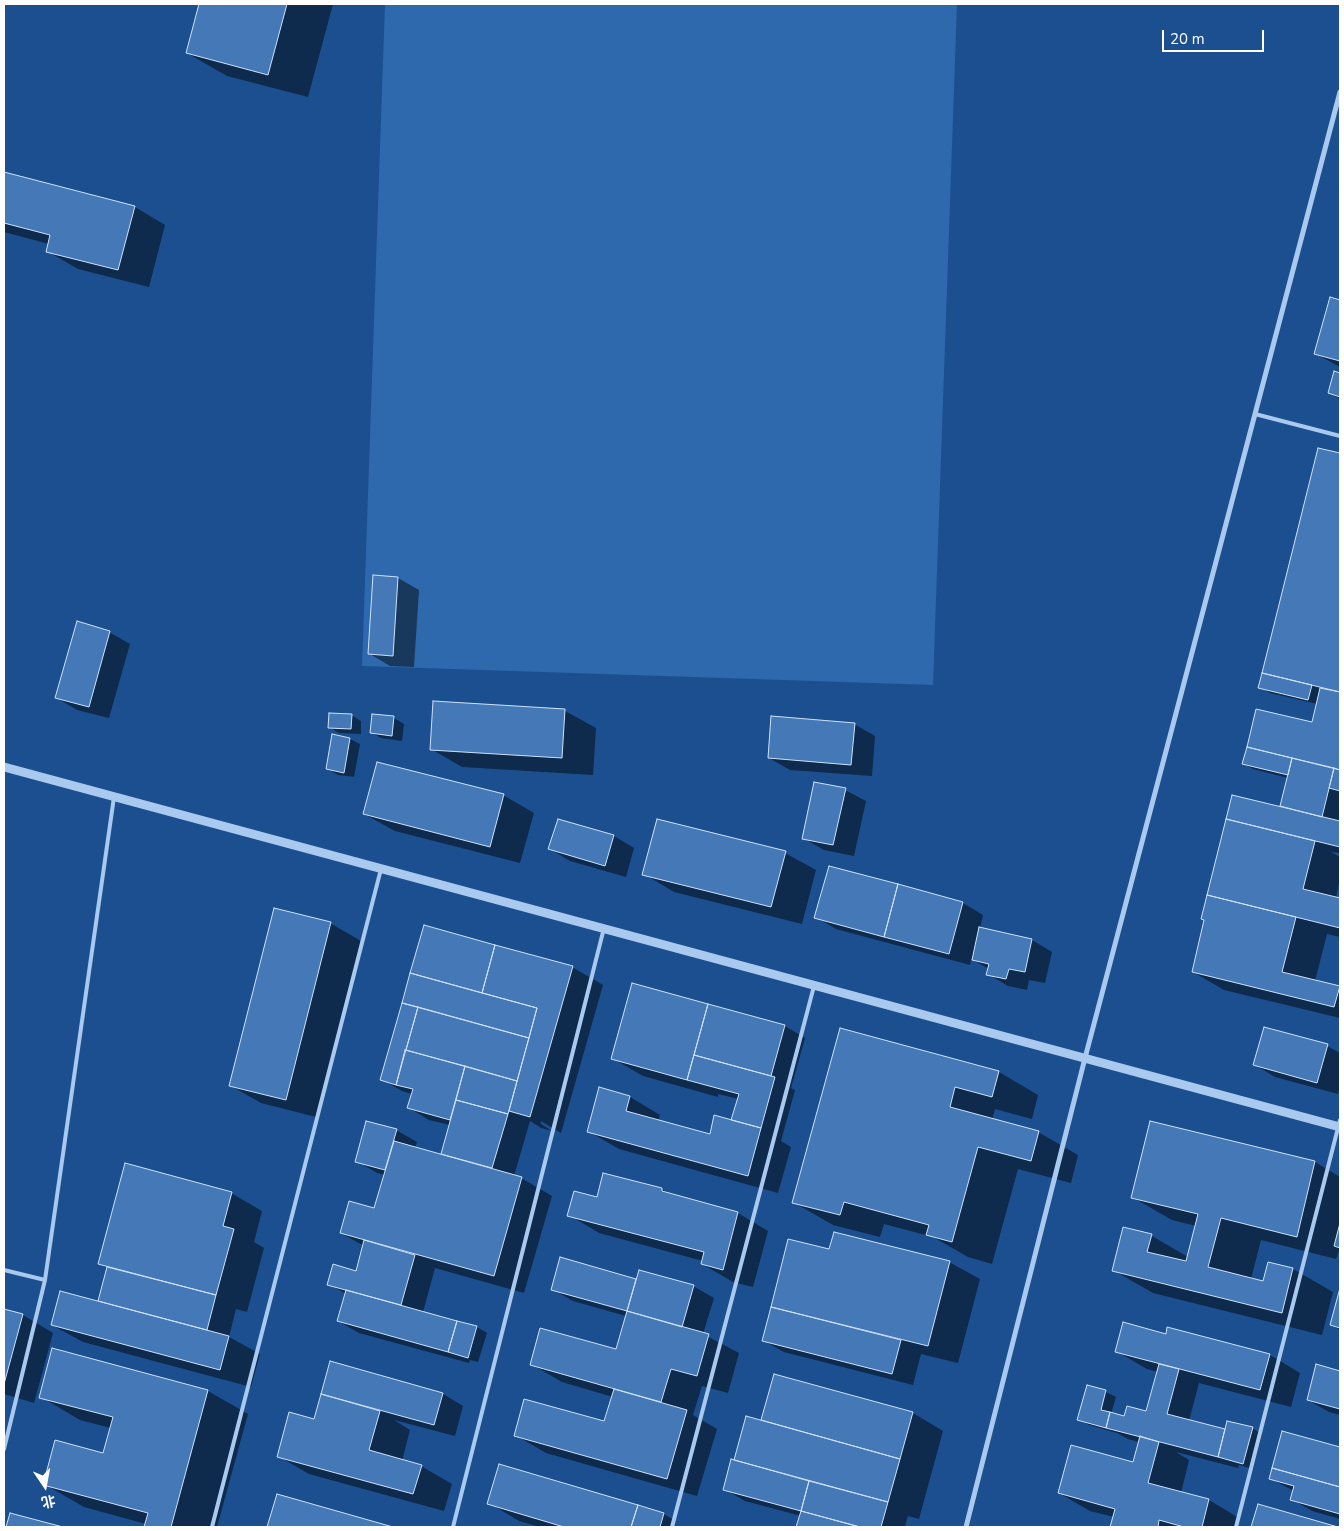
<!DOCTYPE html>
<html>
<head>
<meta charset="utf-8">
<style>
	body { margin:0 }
	#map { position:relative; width:1344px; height:1531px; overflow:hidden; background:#1b4f8f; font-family:"Nunito Sans","Noto Sans SC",sans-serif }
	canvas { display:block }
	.frame { position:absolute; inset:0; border:5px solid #fff; pointer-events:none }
	.north { position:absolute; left:20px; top:1461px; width:50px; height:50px; -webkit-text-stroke:4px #1b4f8f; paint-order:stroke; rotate:168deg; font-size:14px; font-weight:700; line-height:20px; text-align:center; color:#fff }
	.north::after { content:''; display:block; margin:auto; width:18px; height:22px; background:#fff; clip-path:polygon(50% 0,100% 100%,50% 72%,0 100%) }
	.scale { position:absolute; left:1162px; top:30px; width:102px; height:22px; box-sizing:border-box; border:2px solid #fff; border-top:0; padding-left:6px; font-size:15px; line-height:18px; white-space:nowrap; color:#fff; -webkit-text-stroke:4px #1b4f8f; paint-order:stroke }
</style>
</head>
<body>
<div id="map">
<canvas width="1344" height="1531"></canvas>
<div class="frame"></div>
<div class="north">北</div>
<div class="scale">20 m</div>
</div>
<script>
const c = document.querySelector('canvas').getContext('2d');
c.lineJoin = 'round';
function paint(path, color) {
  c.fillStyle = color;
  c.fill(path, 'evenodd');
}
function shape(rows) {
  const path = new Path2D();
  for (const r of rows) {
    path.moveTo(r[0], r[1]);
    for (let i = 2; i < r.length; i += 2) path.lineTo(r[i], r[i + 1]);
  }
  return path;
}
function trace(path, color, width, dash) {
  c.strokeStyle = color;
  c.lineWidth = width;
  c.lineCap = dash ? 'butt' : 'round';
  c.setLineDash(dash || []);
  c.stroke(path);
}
paint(shape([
	[385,4,957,4,933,685,362,666]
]), '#2e69ad');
paint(shape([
	[200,4,333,4,308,97,227,76,187,53],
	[4,174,135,207,165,225,149,287,78,269,47,251,49,244,4,232],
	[1331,298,1340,301,1340,367,1316,354],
	[1335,373,1340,374,1340,399,1329,393],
	[1319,449,1340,455,1340,853,1331,852,1340,857,1340,878,1336,898,1340,899,1340,937,1327,934,1315,981,1340,988,1340,1018,1224,990,1193,972,1206,920,1203,919,1233,796,1281,808,1288,778,1253,769,1244,764,1313,724,1317,704,1270,693,1260,687],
	[398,578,419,590,414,667,390,666,370,654],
	[109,632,130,644,109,718,77,710,57,698],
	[434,703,565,711,596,728,593,775,462,767,431,749],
	[351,715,361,721,361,734,339,733,329,727],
	[373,716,394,718,404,724,402,741,381,738,371,732],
	[854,724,875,736,872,776,790,770,769,758],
	[333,736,350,739,360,744,354,777,338,775,328,769],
	[845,790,866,801,854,856,824,850,803,838],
	[503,795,534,813,520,863,395,831,364,814],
	[559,820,614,836,634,848,626,877,570,861,550,849],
	[785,853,816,870,802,924,674,892,644,874],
	[829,868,963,903,983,915,980,928,1032,940,1052,952,1045,983,1029,980,1027,990,1008,986,988,974,989,969,971,959,970,965,836,929,816,917],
	[330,923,361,941,316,1117,261,1103,231,1086],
	[425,926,572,967,603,985,561,1133,541,1121,541,1124,552,1131,541,1128,530,1121,514,1176,521,1178,552,1196,524,1293,435,1268,423,1312,477,1327,487,1333,478,1362,470,1360,469,1363,359,1333,338,1321,346,1294,329,1284,357,1272,364,1246,341,1233,375,1210,385,1175,377,1173,357,1161,396,1130,417,1142,415,1148,442,1156,450,1125,429,1120,409,1108,412,1094,402,1091,381,1079],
	[633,985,785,1026,805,1038,791,1088,795,1090,781,1141,791,1147,778,1193,619,1149,588,1131,600,1089,630,1097,660,1115,658,1121,710,1135,737,1123,739,1099,718,1094,718,1097,643,1076,612,1058],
	[841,1030,999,1072,1038,1095,1032,1119,995,1109,992,1120,1038,1132,1078,1155,1071,1183,1018,1169,992,1264,968,1257,933,1237,884,1224,880,1237,833,1225,793,1202],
	[1327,1046,1340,1053,1340,1085,1338,1094,1275,1077,1255,1065],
	[1151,1122,1315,1162,1340,1177,1340,1248,1336,1259,1261,1240,1251,1279,1264,1282,1269,1263,1293,1269,1333,1292,1322,1335,1153,1293,1113,1270,1124,1229,1152,1236,1188,1257,1196,1226,1172,1220,1132,1197],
	[662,1189,672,1195,738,1213,768,1231,753,1287,733,1282,702,1264,703,1261,599,1233,569,1215,598,1198],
	[231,1193,262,1211,254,1242,264,1248,247,1312,236,1309,229,1337,260,1354,251,1387,83,1342,52,1325,104,1303,99,1300,108,1268,100,1264],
	[830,1251,949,1262,980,1279,958,1363,921,1354,913,1385,784,1352,764,1341,772,1307],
	[561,1259,637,1280,693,1286,714,1298,703,1334,739,1353,728,1393,702,1386,693,1415,717,1429,697,1496,546,1453,515,1435,605,1423,613,1397,562,1382,531,1364,617,1350,626,1316,573,1301,552,1289],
	[1340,1292,1340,1330,1332,1325],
	[4,1310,23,1315,53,1333,34,1403,4,1394],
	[1167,1335,1270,1355,1300,1373,1291,1407,1199,1383,1189,1421,1225,1430,1252,1428,1262,1434,1253,1469,1239,1465,1238,1468,1176,1452,1189,1460,1181,1493,1209,1500,1239,1518,1237,1527,1112,1527,1114,1517,1090,1511,1059,1493,1134,1463,1139,1442,1128,1439,1117,1433,1089,1425,1079,1419,1088,1387,1106,1392,1116,1397,1111,1414,1125,1418,1147,1413,1158,1372,1147,1369,1116,1351],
	[53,1350,208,1391,248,1414,217,1527,145,1527,146,1524,84,1507,44,1484,104,1455,111,1428,80,1420,41,1397],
	[331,1363,443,1394,463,1406,455,1436,394,1420,410,1430,402,1461,421,1466,452,1484,444,1511,309,1474,278,1456,314,1421],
	[1317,1366,1340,1372,1340,1415,1329,1412,1308,1400],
	[774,1375,913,1413,943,1431,919,1519,908,1516,905,1527,797,1527,801,1516,745,1501,724,1489,762,1422],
	[1283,1433,1340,1448,1340,1519,1312,1511,1291,1499,1294,1491,1271,1479],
	[278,1496,388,1527,268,1527],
	[489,1503,664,1514,674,1520,671,1527,540,1527,519,1521],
	[1259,1506,1334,1527,1252,1527],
	[11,1514,58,1527,7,1527]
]), '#0007');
const building = shape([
	[199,4,287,4,268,75,186,53,199,4],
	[4,172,135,206,118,270,46,252,50,235,4,223,4,172],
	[1330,297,1340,300,1340,361,1314,354,1330,297],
	[1334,371,1340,373,1340,397,1328,393,1334,371],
	[1318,448,1340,453,1340,692,1262,673,1318,448],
	[373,575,398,577,393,656,368,654,373,575],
	[77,621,110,631,89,707,55,698,77,621],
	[1262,673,1312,685,1308,700,1258,688,1262,673],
	[1320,688,1340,692,1340,770,1247,747,1256,709,1312,722,1320,688],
	[433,701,565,709,562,758,430,750,433,701],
	[329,713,352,714,351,729,328,728,329,713],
	[372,714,394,716,392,736,370,733,372,714],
	[771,716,855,723,851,765,768,758,771,716],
	[332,734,350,738,344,773,326,769,332,734],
	[1247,747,1292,758,1288,775,1242,764,1247,747],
	[1292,758,1334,768,1322,817,1280,806,1292,758],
	[377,762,504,794,490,847,363,814,377,762],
	[1334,768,1340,770,1340,791,1329,788,1334,768],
	[814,782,846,788,833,845,802,839,814,782],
	[1232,795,1340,821,1340,847,1226,819,1232,795],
	[558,819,614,835,605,866,548,849,558,819],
	[657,819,786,851,771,907,642,875,657,819],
	[1226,819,1315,841,1303,889,1340,898,1340,928,1207,895,1226,819],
	[829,866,898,884,884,937,814,918,829,866],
	[898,884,963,902,949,954,884,937,898,884],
	[1207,895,1296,917,1282,972,1340,986,1334,1007,1192,972,1204,920,1201,919,1207,895],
	[274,908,331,922,286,1100,229,1086,274,908],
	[424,925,495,945,482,993,410,973,424,925],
	[979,927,1032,939,1025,972,1009,969,1006,979,986,975,989,964,972,960,979,927],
	[495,945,573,966,530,1117,509,1111,537,1008,482,993,495,945],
	[410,973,537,1008,529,1038,402,1003,410,973],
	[632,983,708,1004,687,1080,611,1059,632,983],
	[402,1003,418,1007,396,1085,380,1080,402,1003],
	[708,1004,785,1025,771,1076,694,1055,708,1004],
	[418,1007,529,1038,517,1081,406,1050,418,1007],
	[1264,1027,1328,1044,1317,1083,1253,1065,1264,1027],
	[840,1028,999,1071,992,1097,955,1087,950,1107,1039,1131,1031,1161,978,1147,952,1242,926,1235,929,1225,844,1202,840,1215,792,1203,840,1028],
	[405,1050,465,1066,450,1120,407,1108,413,1089,396,1085,405,1050],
	[694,1055,775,1077,761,1128,731,1120,739,1094,687,1080,694,1055],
	[465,1066,517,1081,508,1114,456,1100,465,1066],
	[599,1087,630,1096,626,1111,710,1134,714,1115,761,1128,748,1176,587,1132,599,1087],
	[456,1100,508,1114,492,1168,441,1154,456,1100],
	[366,1121,397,1129,385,1170,355,1162,366,1121],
	[1150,1121,1315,1161,1297,1237,1221,1218,1208,1267,1263,1281,1268,1262,1293,1268,1282,1313,1112,1271,1123,1227,1152,1234,1147,1252,1186,1261,1198,1214,1131,1198,1150,1121],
	[394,1141,522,1177,494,1276,340,1233,349,1201,374,1208,394,1141],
	[125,1163,232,1192,223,1226,234,1229,216,1295,98,1264,125,1163],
	[603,1173,662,1188,662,1191,738,1212,723,1270,701,1264,704,1252,567,1216,574,1191,597,1197,603,1173],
	[1340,1223,1340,1248,1334,1246,1340,1223],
	[834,1232,950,1261,928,1346,771,1307,788,1239,829,1249,834,1232],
	[364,1240,415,1255,401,1305,327,1285,333,1264,356,1271,364,1240],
	[560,1257,636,1279,627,1311,551,1290,560,1257],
	[107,1267,216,1295,207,1330,98,1301,107,1267],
	[639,1270,694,1285,682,1327,627,1311,639,1270],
	[1340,1288,1340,1328,1330,1325,1340,1288],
	[346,1290,457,1321,448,1352,337,1321,346,1290],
	[60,1291,229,1336,220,1370,51,1325,60,1291],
	[771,1307,901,1340,892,1374,762,1341,771,1307],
	[4,1309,23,1314,4,1384,4,1309],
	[627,1311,709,1334,697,1376,671,1369,661,1402,530,1365,540,1328,616,1349,627,1311],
	[457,1321,477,1326,468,1358,448,1352,457,1321],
	[1123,1322,1166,1334,1167,1327,1270,1354,1260,1390,1115,1352,1123,1322],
	[52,1348,208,1390,171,1527,144,1527,148,1513,43,1485,55,1440,103,1453,113,1417,39,1398,52,1348],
	[330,1361,443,1393,434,1425,321,1394,330,1361],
	[1159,1364,1179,1369,1167,1414,1225,1429,1218,1457,1106,1428,1110,1412,1124,1416,1127,1406,1146,1411,1159,1364],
	[1316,1364,1340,1371,1340,1409,1307,1400,1316,1364],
	[774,1374,913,1412,900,1459,761,1420,774,1374],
	[1087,1385,1106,1390,1101,1410,1110,1412,1106,1428,1077,1420,1087,1385],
	[614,1389,687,1410,667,1479,514,1436,524,1399,604,1421,614,1389],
	[321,1394,380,1411,369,1450,422,1465,413,1494,277,1457,289,1412,314,1419,321,1394],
	[746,1416,900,1459,888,1502,734,1460,746,1416],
	[1227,1421,1253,1427,1243,1464,1218,1457,1227,1421],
	[1282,1431,1340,1447,1340,1487,1272,1468,1282,1431],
	[1140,1436,1159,1442,1148,1483,1209,1499,1202,1527,1184,1527,1159,1520,1158,1527,1110,1527,1115,1509,1058,1493,1071,1445,1133,1462,1140,1436],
	[731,1459,809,1481,801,1511,723,1490,731,1459],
	[499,1464,638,1505,631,1527,564,1527,487,1504,499,1464],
	[1272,1468,1340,1487,1340,1514,1290,1500,1294,1486,1269,1479,1272,1468],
	[809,1481,888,1502,881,1527,860,1527,801,1511,809,1481],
	[277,1494,393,1527,267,1527,277,1494],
	[1258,1504,1338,1527,1251,1527,1258,1504],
	[638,1505,664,1513,660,1527,631,1527,638,1505],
	[801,1511,860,1527,796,1527,801,1511],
	[10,1513,63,1527,6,1527,10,1513]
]);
paint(building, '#4478b7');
trace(building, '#cfe3fa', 1);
trace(shape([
	[1255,414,1340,436],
	[4,1270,45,1280],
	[4,1449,45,1280,114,797],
	[212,1527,381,869],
	[453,1527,604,928],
	[672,1527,814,986],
	[1236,1527,1340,1120]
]), '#a9c9ee', 4);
trace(shape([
	[966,1527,1085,1058,1340,92]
]), '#a9c9ee', 5);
trace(shape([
	[4,767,1340,1127]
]), '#a9c9ee', 9);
</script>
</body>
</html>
